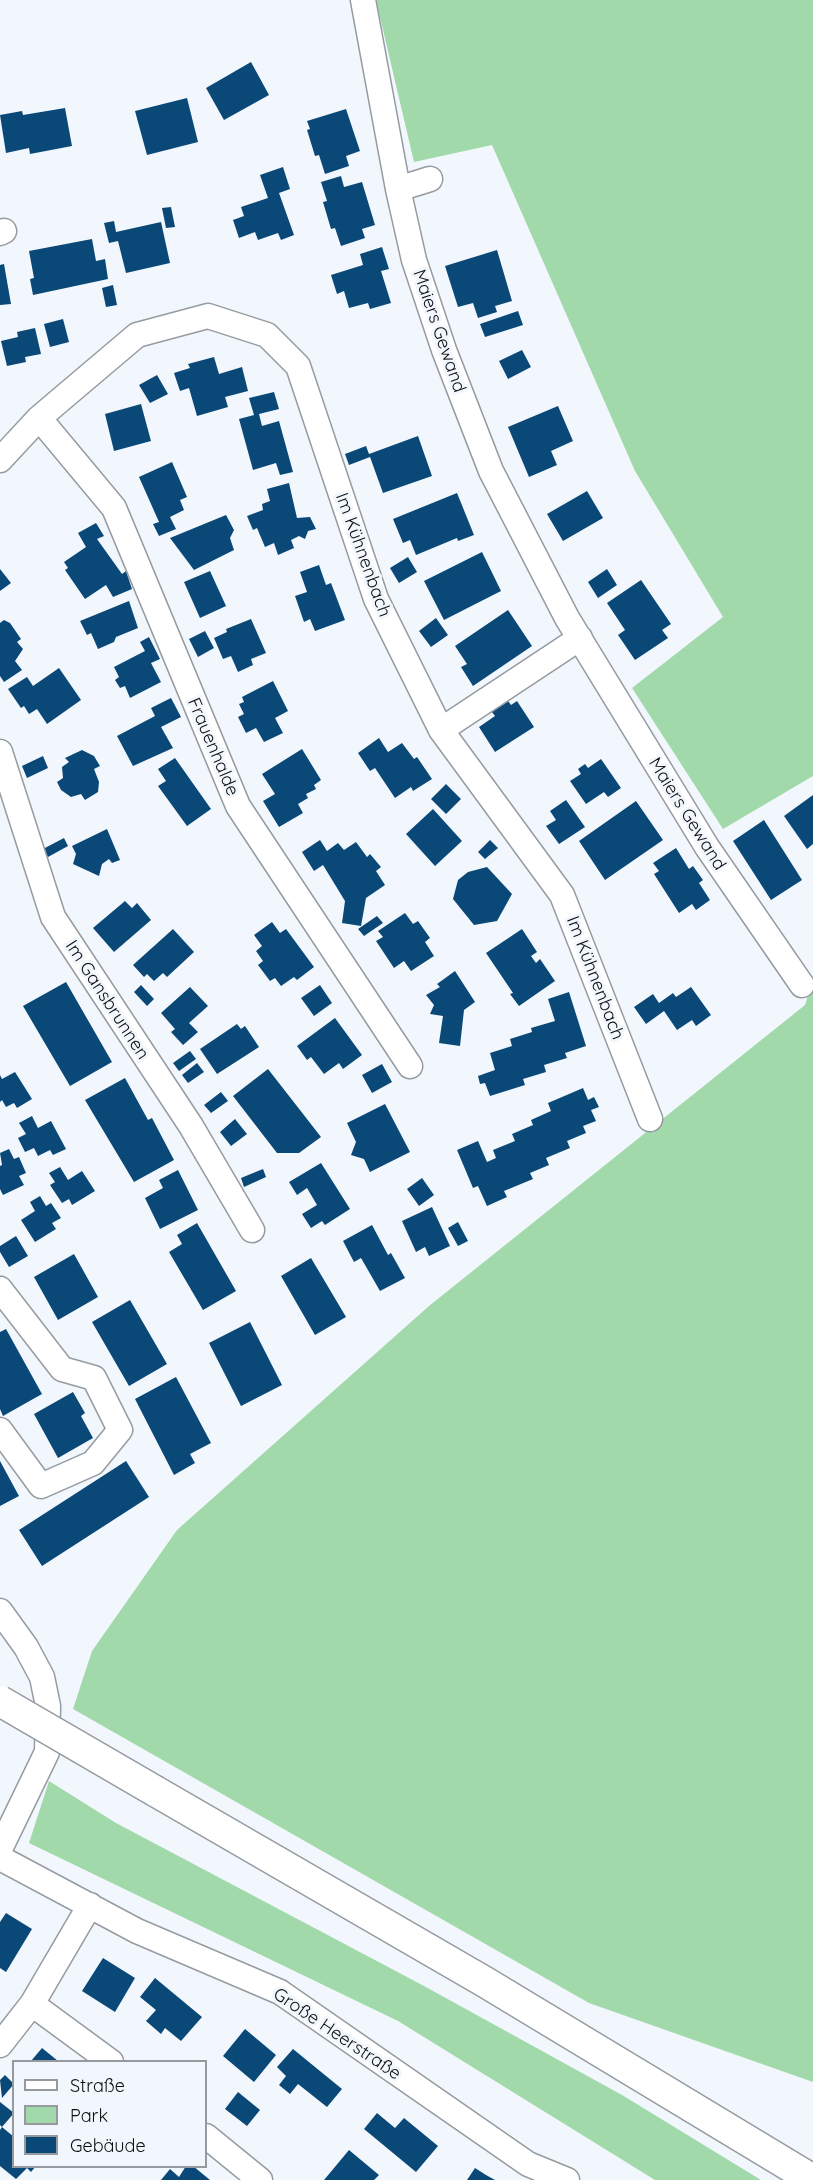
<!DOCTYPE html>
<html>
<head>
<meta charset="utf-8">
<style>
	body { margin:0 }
	#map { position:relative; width:813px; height:2180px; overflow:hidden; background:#f1f7fc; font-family:Quicksand,sans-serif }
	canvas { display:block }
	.legend { position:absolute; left:12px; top:2060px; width:195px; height:108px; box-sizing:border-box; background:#f1f7fc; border:2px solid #969a9e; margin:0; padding:8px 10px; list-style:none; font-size:18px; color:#0d0f11 }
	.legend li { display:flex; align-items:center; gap:12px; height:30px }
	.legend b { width:30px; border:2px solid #969a9e }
</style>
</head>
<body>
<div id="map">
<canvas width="813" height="2180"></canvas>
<ul class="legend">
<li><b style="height:8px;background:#fff"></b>Straße</li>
<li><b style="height:16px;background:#a1d9ab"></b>Park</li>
<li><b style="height:16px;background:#0a4878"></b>Gebäude</li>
</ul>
</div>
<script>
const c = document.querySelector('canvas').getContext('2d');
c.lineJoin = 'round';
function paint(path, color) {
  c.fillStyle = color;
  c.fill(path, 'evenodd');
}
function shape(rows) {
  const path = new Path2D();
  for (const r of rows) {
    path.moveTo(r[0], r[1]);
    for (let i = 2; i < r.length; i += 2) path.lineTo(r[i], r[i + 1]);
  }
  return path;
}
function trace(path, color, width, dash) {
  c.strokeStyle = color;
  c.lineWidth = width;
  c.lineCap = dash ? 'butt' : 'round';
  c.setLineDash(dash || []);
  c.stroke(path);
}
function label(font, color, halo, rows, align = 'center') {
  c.font = font + ' Quicksand,sans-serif';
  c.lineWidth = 6;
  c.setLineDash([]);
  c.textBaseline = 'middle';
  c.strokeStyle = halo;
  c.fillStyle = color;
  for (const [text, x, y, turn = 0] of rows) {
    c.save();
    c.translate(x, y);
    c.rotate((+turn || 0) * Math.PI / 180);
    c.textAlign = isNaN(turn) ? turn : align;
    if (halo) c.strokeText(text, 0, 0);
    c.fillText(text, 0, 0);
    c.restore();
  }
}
paint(shape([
	[376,0,813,0,813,776,723,829,632,688,723,617,635,471,492,145,414,162],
	[813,979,813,2082,589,2003,73,1709,92,1651,177,1530,429,1306,805,1005],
	[49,1781,116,1823,424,1986,622,2095,761,2180,655,2180,398,2021,29,1843]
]), '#a1d9ab');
paint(shape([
	[251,62,269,95,224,120,206,88],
	[187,98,198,142,147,155,135,111],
	[65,108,72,146,30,154,29,148,6,153,0,115,22,111,23,115],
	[346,109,360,151,346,156,349,166,325,174,319,155,315,156,307,130,310,129,307,121],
	[283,167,290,189,279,193,294,235,281,240,278,233,258,240,255,232,239,238,233,220,244,216,241,207,268,198,260,175],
	[341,176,344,187,362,182,375,225,362,229,365,238,341,246,335,228,331,229,323,202,327,201,321,182],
	[171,207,175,227,166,228,162,208],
	[114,221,116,232,161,222,170,263,126,273,118,241,109,243,104,223],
	[92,239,96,261,105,259,108,279,33,295,30,279,34,278,29,251],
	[382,247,389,269,381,271,391,303,370,309,368,303,349,308,344,291,337,294,331,275,363,265,360,254],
	[497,250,512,301,495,306,497,312,478,318,473,303,458,307,445,266],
	[4,264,11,304,0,305,0,265],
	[113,285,117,305,106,307,102,288],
	[518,311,523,325,485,337,480,324],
	[63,319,69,342,50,347,44,324],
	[35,328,41,354,25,357,26,362,7,366,1,341,18,337,17,332],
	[522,350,531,367,508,379,499,361],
	[214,357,219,374,242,367,248,391,225,397,228,407,197,416,189,388,180,391,174,373,190,368,188,364],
	[157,375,168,394,150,403,139,385],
	[274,392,279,409,259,414,262,426,279,421,293,472,280,475,276,463,253,470,239,419,254,415,249,398],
	[141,404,151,441,114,451,105,414],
	[558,406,573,441,551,451,557,465,529,477,508,427],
	[418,436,432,476,383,493,370,457,349,465,345,454,366,446,369,454],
	[172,462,187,497,180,500,184,510,170,517,176,529,159,536,153,524,159,522,139,477],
	[289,483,297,518,310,517,316,529,308,531,305,539,299,536,291,540,294,548,278,555,274,543,265,547,257,528,253,530,247,516,263,510,262,504,270,501,267,489],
	[587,491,603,518,563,541,547,514],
	[457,493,474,535,458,541,457,538,416,555,410,540,403,543,393,519],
	[226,515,234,530,230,538,234,550,194,570,170,538],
	[96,523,104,536,97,539,122,574,126,571,132,589,113,597,106,585,85,599,65,570,68,568,64,562,86,547,78,533],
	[482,552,501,591,444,620,424,581],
	[408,557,417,572,399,583,390,568],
	[319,565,326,585,331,583,345,620,315,631,310,619,304,622,295,596,307,592,300,572],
	[0,569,11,583,0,591],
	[607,569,617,585,598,598,588,582],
	[210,571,226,606,200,618,184,582],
	[641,580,671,624,662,630,668,638,635,660,618,635,625,630,607,603],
	[129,601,138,628,116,637,114,642,98,649,91,633,87,635,80,621],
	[508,610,532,646,473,686,461,667,467,664,455,646],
	[436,618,448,635,431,647,419,631],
	[251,619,266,653,251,659,253,665,238,672,231,656,223,659,214,638,227,632,226,629],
	[4,620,10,623,21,639,17,642,23,649,15,661,22,670,4,682,0,676,0,623],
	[205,631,214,648,198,657,189,639],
	[149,637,160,659,151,663,161,682,130,698,125,686,120,688,115,680,119,677,114,667,145,651,140,642],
	[59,668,81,700,47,724,37,709,29,714,24,706,21,708,8,689,27,677,33,686],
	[273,681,288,711,275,718,283,733,264,742,256,728,246,733,238,717,244,714,239,704,244,702,242,697],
	[171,698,181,717,161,727,173,748,133,766,117,736,155,716,151,708],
	[508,701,511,705,517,701,534,727,495,752,479,727,495,716,492,712],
	[379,738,388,752,402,743,414,759,417,757,432,779,413,791,411,787,395,798,375,768,370,771,358,753],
	[302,749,321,780,314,785,316,789,306,794,308,798,298,804,303,813,279,827,263,801,275,794,262,774],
	[82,750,94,756,100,766,94,769,99,782,98,792,85,800,81,794,71,797,61,790,57,782,63,778,62,767,69,762,65,758],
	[43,756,48,768,27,778,22,766],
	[175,758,211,809,187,826,158,786,166,781,158,769],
	[601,759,621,788,608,797,604,792,586,804,570,781,581,774,578,769,585,764,588,768],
	[446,784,461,799,446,814,431,799],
	[813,795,813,844,807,849,784,816],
	[566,800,585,827,559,844,546,826,556,820,550,811],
	[636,801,663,840,605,880,579,841],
	[433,809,462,841,435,866,406,834],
	[764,820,802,880,771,900,733,841],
	[107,829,120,860,112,863,109,859,102,864,99,876,73,864,76,854,72,846],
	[64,838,68,846,48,857,43,849],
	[320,840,327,851,338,843,344,850,356,842,367,857,370,854,381,867,376,871,385,885,366,898,361,926,342,923,345,901,323,865,314,871,302,852],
	[490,840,498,848,485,859,478,852],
	[676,848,689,869,693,866,703,880,699,883,710,900,696,910,692,904,679,913,654,874,659,871,653,863],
	[487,867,512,894,497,921,474,925,453,899,458,880,468,872],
	[125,901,132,908,137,903,151,920,114,952,93,928],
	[405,913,413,924,418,921,430,938,425,942,434,956,411,971,404,961,394,968,376,941,383,937,378,931],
	[377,916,383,923,364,936,358,929],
	[272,922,280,933,286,929,314,967,297,980,294,977,281,986,275,978,270,981,258,965,263,961,256,951,262,946,254,935],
	[173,929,194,952,167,977,163,973,154,981,147,974,144,977,133,965],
	[522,929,537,952,531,956,536,963,540,959,555,981,519,1006,510,994,513,993,486,953],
	[455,971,475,1002,464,1010,460,1046,439,1043,443,1016,430,1014,434,1005,426,995,440,987,437,984],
	[66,982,112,1062,70,1086,23,1006],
	[141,985,154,999,147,1006,134,992],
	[320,985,332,1003,314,1016,301,998],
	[190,987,208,1006,189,1023,198,1032,183,1045,171,1032,175,1029,161,1013],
	[691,987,711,1015,696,1026,692,1020,677,1030,664,1011,646,1024,634,1007,653,994,659,1003,673,993,676,997],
	[569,992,586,1046,565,1053,567,1058,544,1065,546,1072,523,1079,525,1085,490,1096,485,1083,480,1084,478,1076,495,1070,490,1053,512,1046,510,1039,532,1032,531,1028,555,1021,548,999],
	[335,1018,362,1055,343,1069,339,1063,324,1074,311,1057,307,1060,297,1046],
	[237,1024,241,1029,245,1026,259,1047,217,1074,200,1049],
	[190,1051,196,1059,179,1071,173,1063],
	[197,1063,204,1072,188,1083,182,1075],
	[382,1064,392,1082,372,1093,362,1075],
	[268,1069,321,1137,299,1153,277,1153,233,1096],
	[15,1072,32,1099,17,1108,14,1103,6,1107,2,1100,0,1102,0,1075,2,1079],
	[125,1078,148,1120,152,1118,174,1160,134,1182,85,1100],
	[583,1088,588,1100,594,1097,599,1107,591,1110,596,1121,583,1126,586,1133,567,1141,570,1148,546,1158,549,1165,530,1173,533,1179,504,1191,507,1197,487,1206,478,1186,473,1188,457,1150,478,1141,487,1162,496,1158,493,1150,515,1141,512,1134,533,1125,531,1120,551,1111,548,1103],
	[221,1092,228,1101,211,1113,204,1105],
	[385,1104,410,1152,370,1172,364,1159,351,1155,356,1142,347,1123],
	[32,1116,38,1128,51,1121,66,1149,53,1155,50,1150,38,1156,34,1148,25,1152,18,1138,26,1134,19,1123],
	[235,1119,247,1134,231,1146,220,1132],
	[9,1149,14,1159,19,1157,26,1173,19,1176,24,1185,3,1195,0,1189,0,1166,2,1165,0,1153],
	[321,1163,350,1209,325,1225,322,1221,311,1228,302,1214,317,1205,307,1188,297,1195,289,1182],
	[60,1167,68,1180,82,1171,95,1191,72,1205,69,1199,62,1203,50,1185,55,1182,49,1173],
	[263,1169,266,1177,244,1187,241,1178],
	[178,1170,198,1210,160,1229,145,1198,163,1188,159,1180],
	[422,1178,434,1195,419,1206,407,1189],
	[40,1196,46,1206,51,1203,61,1218,52,1223,56,1229,35,1242,21,1220,35,1211,30,1202],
	[432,1207,450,1246,429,1256,425,1247,416,1252,402,1221],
	[458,1222,468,1241,458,1246,448,1228],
	[197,1223,236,1291,203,1310,169,1252,182,1244,177,1235],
	[372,1225,388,1255,391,1253,405,1278,380,1291,361,1258,354,1262,343,1241],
	[16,1236,28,1256,9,1267,0,1252,0,1246],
	[74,1254,98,1297,58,1320,34,1277],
	[311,1258,346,1317,315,1335,281,1276],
	[130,1300,167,1364,129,1386,92,1322],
	[250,1322,282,1385,241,1406,209,1343],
	[6,1329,42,1394,3,1416,0,1409,0,1332],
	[176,1377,211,1443,190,1454,195,1463,174,1475,135,1399],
	[73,1392,85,1413,81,1416,93,1438,58,1458,34,1414],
	[0,1461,19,1496,0,1506],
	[126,1461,149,1497,42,1566,19,1530],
	[6,1913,32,1929,6,1972,0,1968,0,1922],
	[103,1958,135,1978,115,2012,82,1991],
	[155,1978,202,2017,181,2041,165,2028,161,2034,146,2021,156,2010,140,1997],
	[245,2029,276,2055,254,2082,223,2056],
	[42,2048,58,2061,31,2061],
	[293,2049,342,2089,327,2107,298,2084,290,2094,279,2085,286,2076,277,2067],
	[5,2075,14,2084,2,2098,0,2080],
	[238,2092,260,2110,247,2126,225,2109],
	[0,2102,14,2113,2,2127,14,2137,14,2166,36,2166,31,2172,27,2168,16,2179,0,2166,0,2130,2,2127,0,2125],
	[377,2113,395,2128,404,2118,438,2146,416,2172,364,2129],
	[349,2150,379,2175,374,2180,324,2180],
	[186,2166,193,2166,210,2180,161,2180,170,2169,179,2177],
	[475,2168,486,2175,495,2180,467,2180]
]), '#0a4878');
const minor = shape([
	[363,0,398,189,414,260,444,350,491,471,567,618,707,847,802,985],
	[398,189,430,179],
	[0,233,4,231],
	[39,418,114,508,238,806,410,1066],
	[0,460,39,418,137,335,208,316,267,335,298,366,376,599,441,730,562,895,650,1119],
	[441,730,580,638],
	[0,752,53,917,191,1126,252,1230],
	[0,1289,62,1369,94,1378,120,1430,93,1463,41,1486,0,1430],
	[0,1611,26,1647,42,1677,48,1706,47,1752,0,1849],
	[0,1858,137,1931,280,1992,528,2164,567,2180],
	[32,2004,111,2062],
	[0,2045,32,2004,90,1905],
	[206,2136,260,2180]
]);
const major = shape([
	[155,1791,485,1982,813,2180]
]);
trace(minor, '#969ba0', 27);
trace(major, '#969ba0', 33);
trace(minor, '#fff', 24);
trace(major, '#fff', 30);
const majorBridge = shape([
	[0,1701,155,1791]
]);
trace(majorBridge, '#969ba0', 33, []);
trace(majorBridge, '#fff', 30);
label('18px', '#0d0f11', '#f1f7fc', [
	["Maiers Gewand",439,331,71],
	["Im Kühnenbach",363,555,70],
	["Frauenhalde",213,747,67],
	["Maiers Gewand",687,814,58],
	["Im Kühnenbach",595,978,69],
	["Im Gansbrunnen",107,1000,57],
	["Große Heerstraße",337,2034,34]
]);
</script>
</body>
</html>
